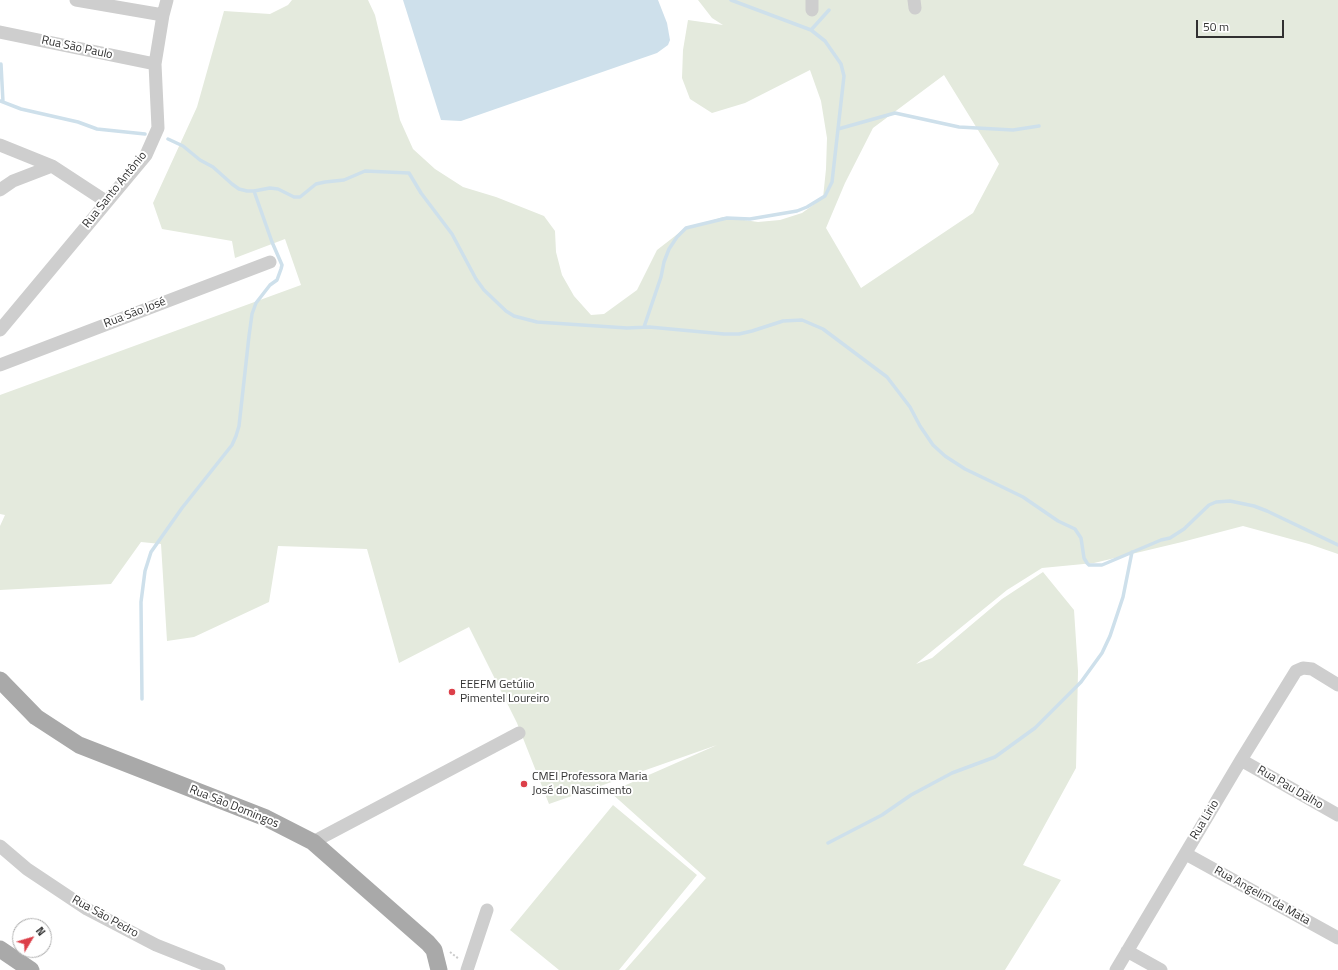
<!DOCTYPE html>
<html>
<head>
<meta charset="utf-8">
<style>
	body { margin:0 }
	#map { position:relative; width:1338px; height:970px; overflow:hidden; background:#fff; font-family:"Titillium Web",sans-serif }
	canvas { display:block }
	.north { position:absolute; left:12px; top:918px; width:40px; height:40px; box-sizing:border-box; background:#fff; border:1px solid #adadad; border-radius:50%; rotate:52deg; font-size:11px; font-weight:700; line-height:16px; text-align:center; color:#313131 }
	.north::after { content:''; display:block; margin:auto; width:14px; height:18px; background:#dc3f49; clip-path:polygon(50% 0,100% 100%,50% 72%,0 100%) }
	.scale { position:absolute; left:1196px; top:20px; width:88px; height:18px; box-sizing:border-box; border:2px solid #313131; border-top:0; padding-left:5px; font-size:12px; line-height:14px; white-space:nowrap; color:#313131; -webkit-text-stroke:3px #fff; paint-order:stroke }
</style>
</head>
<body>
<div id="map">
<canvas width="1338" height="970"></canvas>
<div class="north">N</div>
<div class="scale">50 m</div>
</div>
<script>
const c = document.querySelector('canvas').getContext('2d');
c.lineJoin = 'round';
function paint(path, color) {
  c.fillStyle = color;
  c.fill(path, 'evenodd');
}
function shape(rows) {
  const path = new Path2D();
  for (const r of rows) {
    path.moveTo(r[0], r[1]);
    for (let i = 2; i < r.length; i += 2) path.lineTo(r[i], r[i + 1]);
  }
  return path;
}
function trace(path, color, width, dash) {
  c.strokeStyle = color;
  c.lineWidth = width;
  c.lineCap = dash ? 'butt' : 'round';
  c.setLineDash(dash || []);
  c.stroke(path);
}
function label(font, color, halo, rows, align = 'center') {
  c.font = font + ' "Titillium Web",sans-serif';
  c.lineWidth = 4;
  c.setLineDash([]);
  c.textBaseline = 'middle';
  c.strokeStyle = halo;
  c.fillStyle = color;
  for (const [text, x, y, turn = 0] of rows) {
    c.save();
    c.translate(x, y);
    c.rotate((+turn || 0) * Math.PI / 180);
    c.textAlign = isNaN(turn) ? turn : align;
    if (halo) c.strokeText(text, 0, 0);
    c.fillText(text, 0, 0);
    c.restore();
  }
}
paint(shape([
	[292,0,368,0,375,15,400,120,413,149,435,169,463,187,496,197,544,216,555,231,556,252,562,275,574,296,591,315,604,314,637,290,657,250,684,229,723,217,758,222,780,220,802,213,823,198,826,169,827,138,821,101,810,70,745,103,712,113,690,99,682,78,683,50,688,20,723,25,712,18,698,0,1338,0,1338,554,1309,544,1243,526,1182,542,1094,563,1042,568,1007,590,916,664,932,658,1002,599,1043,572,1074,610,1078,671,1076,768,1023,865,1061,880,1005,970,625,970,706,878,610,792,717,745,549,804,517,723,469,627,399,663,367,549,278,546,269,602,194,637,167,641,161,544,141,542,111,584,0,590,0,526,5,515,0,514,0,395,301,285,285,239,235,258,232,241,162,229,153,203,197,107,224,11,270,14,288,5],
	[944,75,999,164,973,213,861,288,826,228,845,183,873,128],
	[613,805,697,875,619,970,559,970,510,930]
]), '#e4eadd');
paint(shape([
	[403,0,658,0,667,23,670,40,668,45,657,53,461,121,441,120]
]), '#cee0eb');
trace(shape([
	[811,30,829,10],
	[1,64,3,102],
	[0,101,21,109,78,122,97,129,145,134],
	[838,129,895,113,959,127,1013,130,1039,126],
	[168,139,183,146,200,160,213,167,232,184,239,189,247,191,254,191,270,188,278,189,294,197,300,197,316,184,325,182,344,180,365,171,409,173,421,193,452,234,476,279,484,290,506,311,514,316,537,322,627,328,649,327,724,334,739,334,752,331,783,321,802,320,823,329,887,377,910,407,920,426,933,445,945,456,965,469,990,481,1023,497,1058,521,1075,529,1081,538,1084,558,1087,563,1089,565,1102,565,1161,540,1170,538,1184,529,1209,505,1216,502,1230,501,1254,506,1267,511,1338,545],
	[644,327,661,277,664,262,669,249,677,237,686,228,727,218,750,219,797,211,807,207,825,196,832,182,844,76,841,64,825,41,811,30,731,0],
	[142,699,141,602,145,571,151,552,182,508,232,445,236,436,239,426,249,336,252,314,256,303,270,285,277,280,281,269,282,265,272,242,254,191],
	[828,843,882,815,911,795,952,773,995,757,1035,728,1081,682,1102,653,1110,636,1123,597,1132,552]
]), '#cee0eb', 3.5);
trace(shape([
	[450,952,459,959]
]), '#cbcbcb', 2, [2, 2]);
trace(shape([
	[76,0,163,15],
	[812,0,812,10],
	[914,0,915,8],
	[0,32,155,64],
	[0,145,52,166,107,202],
	[0,190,13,181,52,166],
	[0,330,146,155,158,128,155,64,163,15,167,0],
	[0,365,270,262],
	[1241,760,1338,815],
	[313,842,519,733],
	[0,846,27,869,87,909,156,945,219,970],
	[1186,854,1338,938],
	[1127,951,1161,970],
	[467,970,487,910],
	[1116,970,1241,760,1296,671,1303,668,1312,669,1338,685]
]), '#cecece', 13);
trace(shape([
	[0,680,36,717,79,745,266,818,313,842,428,943,434,950,439,970],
	[0,949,31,970]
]), '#a9a9a9', 17);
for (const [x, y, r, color] of [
	[452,692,4,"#dc3f49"],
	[524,784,4,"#dc3f49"]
]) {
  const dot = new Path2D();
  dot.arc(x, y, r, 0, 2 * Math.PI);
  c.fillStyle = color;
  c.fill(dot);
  trace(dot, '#fff', 1.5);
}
label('12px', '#313131', '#fff', [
	["Rua São Paulo",77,48,12],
	["Rua Santo Antônio",115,190,-51],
	["Rua São José",135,313,-21],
	["Rua Pau Dalho",1290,788,30],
	["Rua São Domingos",234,807,22],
	["Rua Lírio",1205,820,-59],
	["Rua Angelim da Mata",1262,896,29],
	["Rua São Pedro",105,917,29]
]);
label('12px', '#313131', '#fff', [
	["EEEFM Getúlio",460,685],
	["Pimentel Loureiro",460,699],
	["CMEI Professora Maria",532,777],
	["José do Nascimento",532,791]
], 'left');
</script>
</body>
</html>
